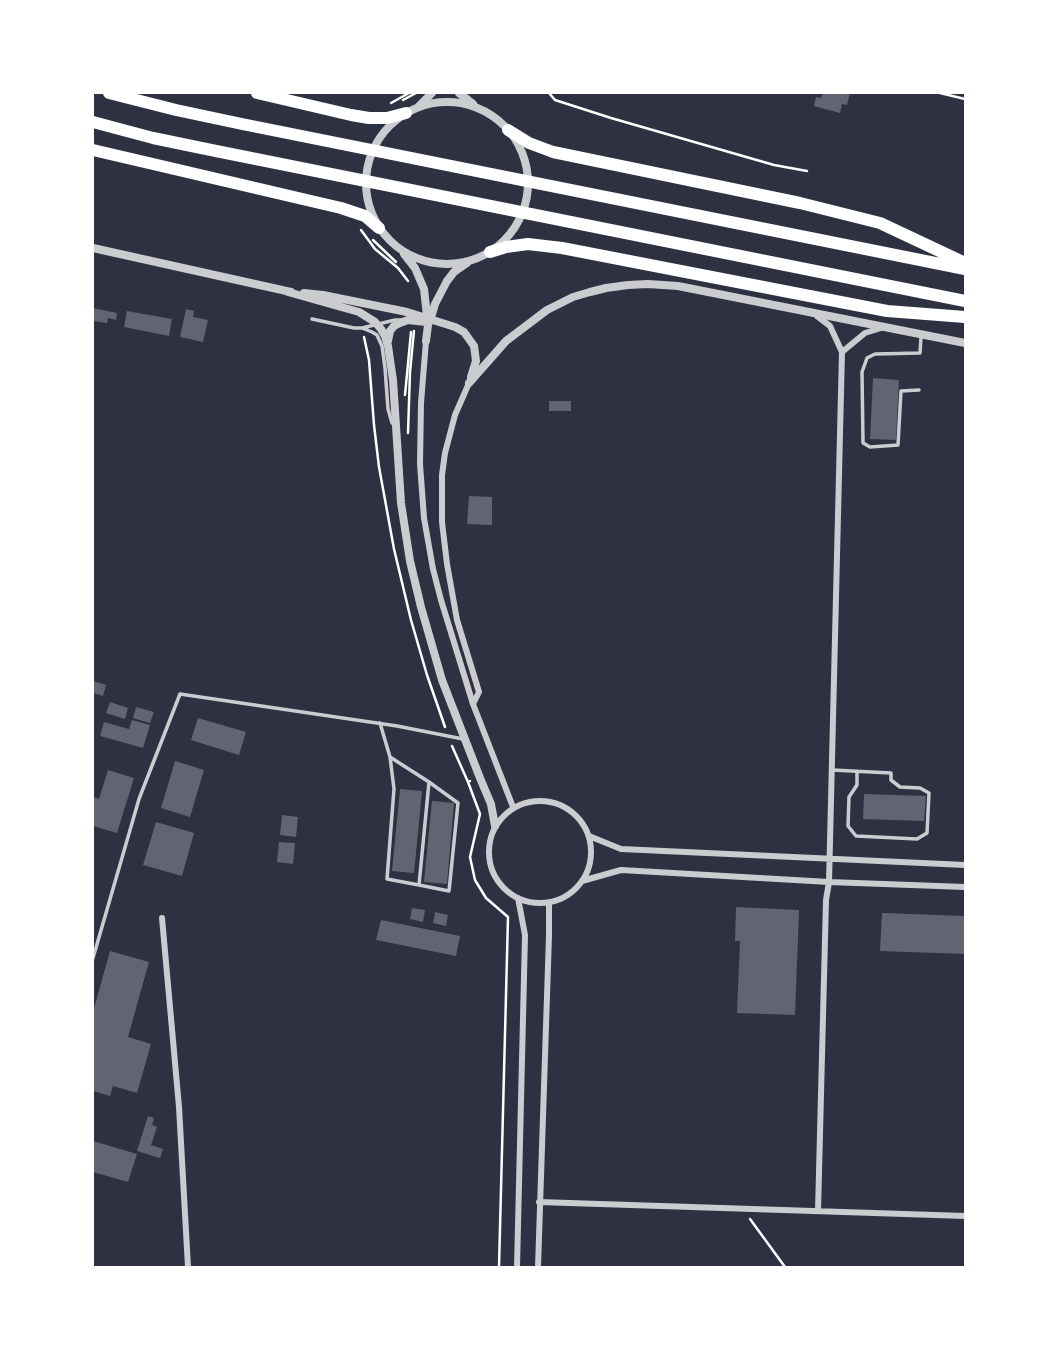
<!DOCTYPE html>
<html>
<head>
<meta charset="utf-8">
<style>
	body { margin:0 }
	#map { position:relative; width:1058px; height:1360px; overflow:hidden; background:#2d3142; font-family:Raleway,sans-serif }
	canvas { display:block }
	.frame { position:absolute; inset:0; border:94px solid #fff; pointer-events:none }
</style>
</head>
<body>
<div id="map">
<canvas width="1058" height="1360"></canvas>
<div class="frame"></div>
</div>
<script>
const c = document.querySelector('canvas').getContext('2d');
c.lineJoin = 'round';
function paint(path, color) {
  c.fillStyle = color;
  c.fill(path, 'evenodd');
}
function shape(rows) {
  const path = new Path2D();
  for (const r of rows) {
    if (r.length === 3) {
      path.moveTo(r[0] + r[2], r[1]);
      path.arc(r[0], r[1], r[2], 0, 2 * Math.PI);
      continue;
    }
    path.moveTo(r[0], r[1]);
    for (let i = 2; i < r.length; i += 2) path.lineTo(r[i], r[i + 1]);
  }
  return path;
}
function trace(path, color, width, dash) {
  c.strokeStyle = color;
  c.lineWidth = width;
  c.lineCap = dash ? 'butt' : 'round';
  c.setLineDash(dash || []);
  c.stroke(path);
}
paint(shape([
	[823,93,850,93,847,105,842,104,840,113,814,106,816,97,821,98],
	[93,308,117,313,116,320,108,318,107,323,93,321],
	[186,309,194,311,193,317,208,320,203,342,180,337],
	[127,311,172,319,169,336,124,327],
	[873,378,899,380,896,440,870,439],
	[549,401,571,401,571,411,549,411],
	[469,496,492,497,492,525,467,524],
	[93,681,106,685,103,696,93,693],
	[110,702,128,708,125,719,106,713],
	[136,707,154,712,150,723,133,718],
	[198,718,246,732,239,755,191,740],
	[132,720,150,725,143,748,100,736,104,722,129,729],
	[175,761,204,770,190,817,161,808],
	[108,770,134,778,117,833,93,826,93,797,99,799],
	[400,789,422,791,414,873,392,871],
	[864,794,926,796,924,821,863,819],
	[432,801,454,803,447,884,424,882],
	[282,815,298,817,296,837,280,835],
	[156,822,194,833,182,876,143,865],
	[279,842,295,843,293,864,277,862],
	[736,907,799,910,795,1015,737,1013,740,941,735,941],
	[412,908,425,910,423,922,410,919],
	[435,912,448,915,446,926,433,923],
	[882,913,965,916,965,954,880,951],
	[381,920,460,936,456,956,376,940],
	[110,951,149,962,128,1037,151,1044,137,1093,113,1086,110,1096,93,1091,93,1012],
	[148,1116,154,1118,152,1125,157,1127,151,1145,163,1149,160,1158,137,1151],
	[93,1141,137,1154,128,1182,93,1172]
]), '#626471');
trace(shape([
	[549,93,555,100,611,118,774,165,807,171],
	[940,93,965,99],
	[403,100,416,93],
	[391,103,409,93],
	[361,230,375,249,398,268,408,281],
	[373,240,396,262],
	[364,337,369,360,374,425,379,467,394,549,411,620,427,675,445,727],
	[405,395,411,332],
	[408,433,410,372,414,331],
	[452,746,468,782],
	[470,781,468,782,480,814,470,857,475,880,486,898,508,917,499,1267],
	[750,1219,785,1267]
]), '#fff', 2.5);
trace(shape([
	[312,319,354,328,362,328,395,320,402,320],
	[362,328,372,332,377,335,382,346,385,368,388,409,392,423],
	[919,390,901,391,898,445,870,447,863,443,862,372,867,358,875,354,920,353,921,337],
	[380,723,390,757,394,789,387,879,419,885,429,782,390,757],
	[832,770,891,773,891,780,900,787,920,788,929,793,927,833,917,839,856,836,848,826,849,797,857,785,857,771],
	[419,885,449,891,458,803,429,782],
	[93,958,139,799,180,694,397,726,463,739]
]), '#caccd0', 3.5);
trace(shape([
	[817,316,830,326,842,352,829,882,826,900,818,1211],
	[426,341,421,403,420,464,424,518,433,569,441,600,473,704,513,807],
	[842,352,865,333,881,328],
	[469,383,455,415,445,453,442,475,442,522,447,564,457,620,479,692,473,704],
	[540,852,51],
	[589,836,621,849,965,865],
	[582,881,621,870,829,882,965,887],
	[162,918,179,1107,188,1267],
	[539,1202,965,1216],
	[517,1267,525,935,518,898],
	[538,1267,549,936,549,902]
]), '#caccd0', 6);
trace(shape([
	[459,93,473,104],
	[447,183,81],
	[419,106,432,93],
	[93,248,291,292],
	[404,254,415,268,424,289,428,325,426,341],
	[288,292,359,312,375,322,381,329,385,336,388,346,393,380,401,503,410,561,421,607,442,680,480,778,491,804,495,826],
	[304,293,323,295,407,312,455,327,464,332,474,346,476,361,471,377],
	[430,321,435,304,447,281,454,272,467,263],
	[388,341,390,331,394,326,400,323,408,320,426,322],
	[469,383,506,341,547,310,573,297,590,292,606,288,628,285,648,284,678,286,965,343]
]), '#caccd0', 8);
trace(shape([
	[109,93,176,110,242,124,965,269],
	[257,93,351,115,369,118,387,118,406,113],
	[93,122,153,138,216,151,965,301],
	[508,130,529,143,553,152,800,203,880,223,965,263],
	[93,150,341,208,365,216,379,228],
	[490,252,506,247,528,244,562,248,887,311,965,317]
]), '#fff', 12);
</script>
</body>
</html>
